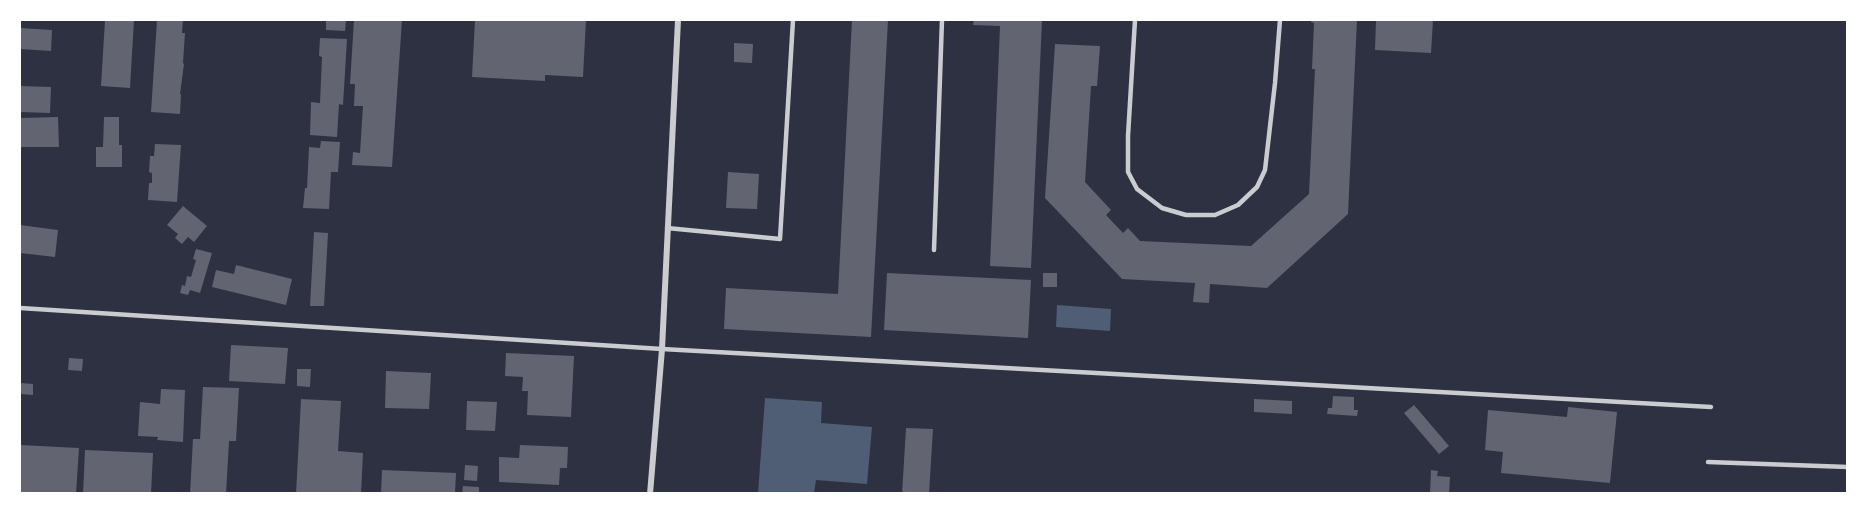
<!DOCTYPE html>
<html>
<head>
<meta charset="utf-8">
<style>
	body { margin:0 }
	#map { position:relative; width:1867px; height:513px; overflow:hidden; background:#2d3142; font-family:Overpass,sans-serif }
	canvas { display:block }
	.frame { position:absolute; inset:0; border:21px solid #fff; pointer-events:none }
</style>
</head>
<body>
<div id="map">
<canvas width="1867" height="513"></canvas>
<div class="frame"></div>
</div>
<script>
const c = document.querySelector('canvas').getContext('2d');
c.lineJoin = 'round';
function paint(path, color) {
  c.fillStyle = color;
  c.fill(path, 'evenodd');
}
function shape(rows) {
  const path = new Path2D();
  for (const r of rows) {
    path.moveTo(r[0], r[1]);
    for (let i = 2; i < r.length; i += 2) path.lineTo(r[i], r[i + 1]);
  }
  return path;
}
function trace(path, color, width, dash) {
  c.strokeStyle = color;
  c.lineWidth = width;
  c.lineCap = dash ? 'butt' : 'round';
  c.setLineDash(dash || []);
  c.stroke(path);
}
paint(shape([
	[1057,305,1111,309,1110,331,1056,327],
	[765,398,822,402,821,423,872,427,867,484,816,480,814,493,758,493]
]), '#4f5d75');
paint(shape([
	[105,20,134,20,130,88,101,86],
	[157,20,183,20,182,33,185,33,183,63,184,64,180,94,181,94,180,114,151,112],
	[326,20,346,20,345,31,326,30],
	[354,20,402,20,392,167,352,165,353,152,360,153,363,106,354,106,355,84,350,84],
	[475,20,586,20,583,77,545,75,545,81,472,77],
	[852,20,888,20,871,337,724,329,726,288,838,294],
	[974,20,1042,20,1031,268,990,266,1000,26,973,25],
	[1311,20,1357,20,1348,214,1267,288,1210,284,1209,303,1193,302,1195,283,1122,279,1045,198,1055,44,1100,46,1097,86,1091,86,1085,182,1111,210,1106,215,1123,233,1128,228,1140,241,1251,246,1309,194,1315,69,1312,69,1314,23,1311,22],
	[1376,20,1433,20,1431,53,1375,50],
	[20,28,52,30,51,51,20,49],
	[320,38,347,39,343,105,339,104,337,137,310,135,311,102,320,103,322,57,319,56],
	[734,43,753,44,752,63,734,62],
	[20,86,51,87,50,113,20,112],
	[58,117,59,147,20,147,20,118],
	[104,117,119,117,119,145,122,145,122,167,96,167,96,147,103,147],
	[321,141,340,142,338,172,331,172,329,209,303,208,305,188,307,188,309,147,320,148],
	[155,144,181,145,177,202,148,200,149,183,152,183,152,173,149,172,150,156,154,156],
	[728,172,759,174,757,209,726,208],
	[183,206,207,226,194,242,188,237,182,244,175,238,178,234,167,225],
	[20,225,58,230,55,257,20,253],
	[314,232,328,233,324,306,310,306],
	[196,249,212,253,200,293,190,290,188,295,180,293,182,285,185,286,187,276,191,277,196,260,193,259],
	[236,265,292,279,286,305,212,287,216,270,234,274],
	[887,273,1031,280,1028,338,884,330],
	[1043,273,1057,273,1057,287,1043,287],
	[231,345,288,348,285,384,229,381],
	[506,353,574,356,571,417,527,415,528,391,522,391,523,377,505,376],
	[69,358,83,359,82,371,68,370],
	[297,369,311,369,310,387,297,386],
	[386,371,431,373,429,409,385,408],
	[21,383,33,384,33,395,21,394],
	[203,387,239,388,236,441,229,441,226,494,190,494,193,439,200,439],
	[161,389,185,390,183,442,157,440,158,437,138,436,140,402,160,404],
	[1333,396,1354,397,1354,410,1358,410,1357,416,1327,414,1328,408,1332,408],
	[301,399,341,401,338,451,363,453,361,494,296,494],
	[1254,399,1292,401,1292,414,1254,412],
	[467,401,497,402,495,431,466,430],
	[1414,405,1449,446,1439,454,1404,413],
	[1568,407,1617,412,1610,483,1501,473,1503,452,1485,450,1488,410,1567,417],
	[906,428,933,429,929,494,902,494],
	[20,445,79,448,76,494,20,494],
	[520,445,568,447,567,468,560,468,559,485,499,482,499,457,519,458],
	[85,450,153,453,151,494,83,494],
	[465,465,478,466,477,481,464,480],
	[382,470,456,473,455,494,381,494],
	[1431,470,1438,471,1437,476,1450,477,1449,494,1430,494],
	[463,486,479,487,479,494,462,494]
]), '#626471');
trace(shape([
	[1135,20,1128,136,1128,172,1137,189,1162,208,1186,215,1215,215,1238,205,1257,187,1265,170,1275,83,1280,20],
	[667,228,780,239,793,20],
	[934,250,942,20],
	[20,308,662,349,1711,407],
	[1708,462,1848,467]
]), '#caccd0', 4.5);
trace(shape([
	[650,494,662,349,678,20]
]), '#caccd0', 6);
</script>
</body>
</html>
